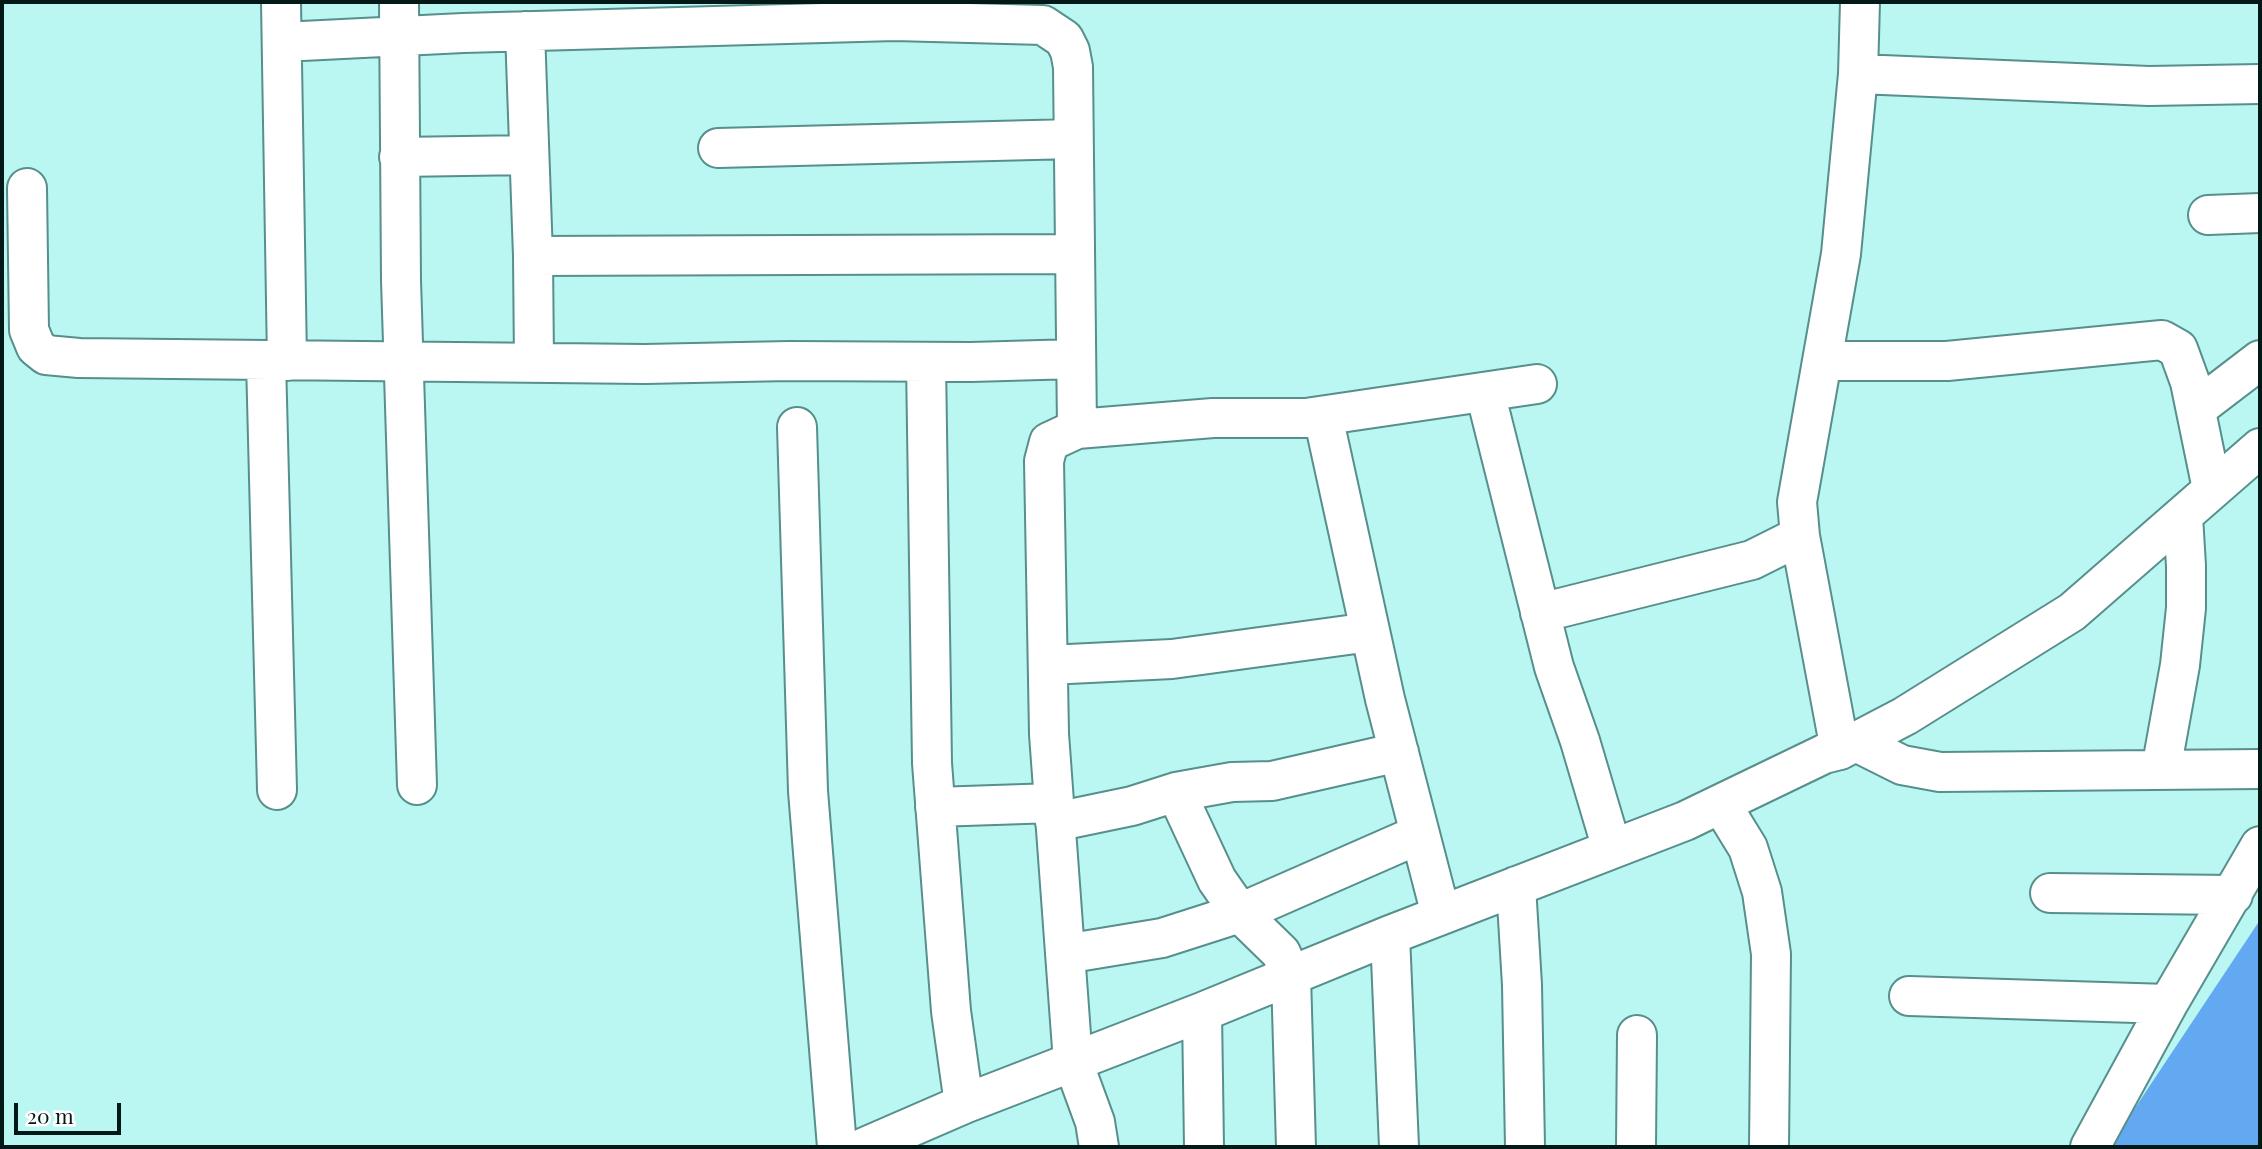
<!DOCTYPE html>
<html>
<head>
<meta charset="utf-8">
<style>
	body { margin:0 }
	#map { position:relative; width:2262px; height:1149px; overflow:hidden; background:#baf6f2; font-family:"Playfair Display",serif }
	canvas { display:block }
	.frame { position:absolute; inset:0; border:4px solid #021918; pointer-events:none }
	.scale { position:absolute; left:14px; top:1103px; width:107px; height:32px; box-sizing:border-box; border:4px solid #021918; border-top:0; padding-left:9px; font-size:21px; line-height:24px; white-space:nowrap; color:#021918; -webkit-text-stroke:5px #fff; paint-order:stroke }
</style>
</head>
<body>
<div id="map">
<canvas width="2262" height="1149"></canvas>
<div class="frame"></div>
<div class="scale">20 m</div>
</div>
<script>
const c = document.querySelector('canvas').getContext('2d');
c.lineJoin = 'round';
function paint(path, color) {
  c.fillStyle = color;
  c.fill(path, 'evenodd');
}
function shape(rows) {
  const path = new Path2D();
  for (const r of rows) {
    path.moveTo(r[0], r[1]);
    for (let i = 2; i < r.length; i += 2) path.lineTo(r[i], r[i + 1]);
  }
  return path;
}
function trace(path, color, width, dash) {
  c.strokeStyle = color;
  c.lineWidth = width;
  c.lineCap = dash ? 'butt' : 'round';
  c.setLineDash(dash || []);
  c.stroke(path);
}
paint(shape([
	[2260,920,2260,1147,2109,1147]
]), '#63a9f2');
const minor = shape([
	[281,2,287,361],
	[399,2,401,280,417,785],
	[525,31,533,256,534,363],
	[282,42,463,33,895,21,1043,25,1064,39,1070,51,1073,67,1077,429],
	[1858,74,2149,86,2260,84],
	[718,148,1073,139],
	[399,157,529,155],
	[27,188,29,330,36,347,46,355,79,358,645,364,789,361,971,362,1076,359],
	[2208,215,2260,213],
	[533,256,1075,254],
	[266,361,277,790],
	[1823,361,1947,361,2162,340,2178,349,2190,382,2212,489],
	[926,362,932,763,951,1011,964,1104],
	[1485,392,1554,667,1580,741,1612,849],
	[2196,409,2260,360],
	[1323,416,1385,699,1441,915],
	[797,427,808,791,837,1147],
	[1540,613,1752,560,1800,536],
	[1048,665,1172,659,1370,632],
	[1856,742,1902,765,1940,772,2260,769],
	[1840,750,1800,536,1797,502,1841,254,1858,74,1860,2],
	[2161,770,2180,665,2186,608,2186,566,2183,516],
	[1176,792,1217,880,1240,913,1281,953,1291,976,1296,1147],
	[1721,804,1748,848,1762,892,1771,954,1769,1147],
	[935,807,1054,803],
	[1055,822,1132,806,1176,792,1232,782,1272,781,1399,752],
	[1516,886,1522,985,1525,1147],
	[2050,893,2233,895],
	[1390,935,1399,1147],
	[1065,954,1162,938,1240,913,1420,834],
	[1909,996,2168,1004],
	[1202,1012,1204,1147],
	[865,1147,964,1104,1202,1012,1390,935,1685,821,1824,754,1840,750,1905,716,2072,612,2260,448],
	[1099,1147,1095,1122,1073,1062,1049,734,1044,461,1049,442,1077,429,1213,418,1306,418,1537,384],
	[1636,1147,1637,1035],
	[2090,1147,2168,1004,2260,846]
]);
trace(minor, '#568f8b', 42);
trace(minor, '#fff', 38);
</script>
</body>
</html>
